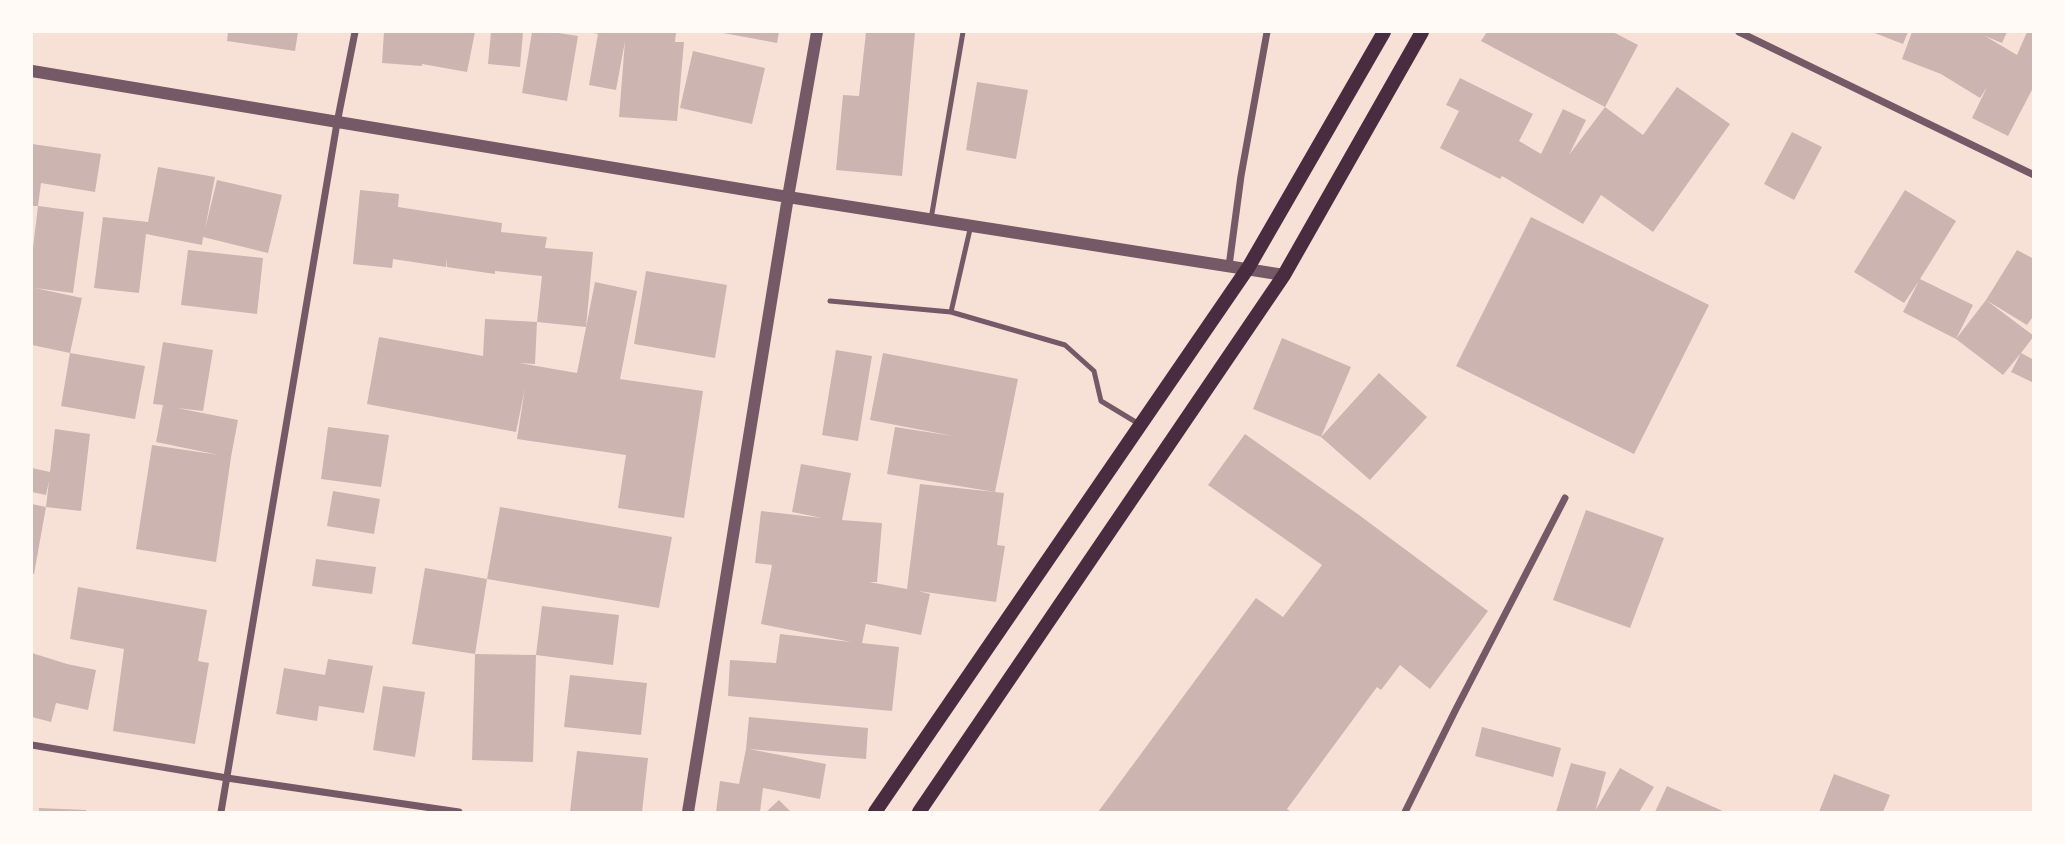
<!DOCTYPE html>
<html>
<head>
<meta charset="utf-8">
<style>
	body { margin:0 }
	#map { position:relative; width:2065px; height:844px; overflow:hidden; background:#f7e1d7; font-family:Poppins,sans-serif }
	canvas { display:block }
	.frame { position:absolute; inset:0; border:33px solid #fffaf5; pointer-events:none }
</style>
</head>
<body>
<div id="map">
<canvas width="2065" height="844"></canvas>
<div class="frame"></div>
</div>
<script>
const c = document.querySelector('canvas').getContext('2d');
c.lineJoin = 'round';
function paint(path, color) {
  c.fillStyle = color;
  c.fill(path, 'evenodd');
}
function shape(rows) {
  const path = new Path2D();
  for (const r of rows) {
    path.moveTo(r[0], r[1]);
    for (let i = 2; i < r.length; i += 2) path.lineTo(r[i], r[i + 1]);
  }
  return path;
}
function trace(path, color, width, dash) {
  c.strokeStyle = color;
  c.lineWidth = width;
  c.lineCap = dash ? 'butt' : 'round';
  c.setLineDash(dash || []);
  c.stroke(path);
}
paint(shape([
	[228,32,298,32,295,51,227,41],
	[384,32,475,32,467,72,422,64,422,66,382,63],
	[491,32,523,32,520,67,488,64],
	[532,32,552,32,578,36,567,101,522,93],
	[593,32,676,32,675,42,684,42,677,121,619,117,625,41,616,90,589,85,598,34,593,33],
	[718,32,779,32,777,43],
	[866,32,915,32,902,176,836,170,843,95,859,96],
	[1487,32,1613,32,1638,45,1605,107,1481,41],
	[1872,32,1908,32,1903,44],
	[1912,32,2007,32,2002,43,1985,36,2017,55,2027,32,2034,32,2034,86,2008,136,1972,118,1987,87,1980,98,1941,74,1902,59],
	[693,51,765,68,752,124,680,108],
	[1460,78,1533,114,1519,141,1541,154,1563,109,1586,120,1569,155,1605,107,1643,135,1677,87,1730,124,1653,232,1601,195,1583,224,1502,176,1500,179,1440,148,1459,111,1446,105],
	[977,82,1028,90,1016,159,966,150],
	[1792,132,1822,147,1794,200,1764,184],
	[32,144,101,154,95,192,41,183,38,206,32,206],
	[158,167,215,177,205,229,217,180,282,195,268,253,203,237,202,245,146,234,139,293,94,288,103,217,148,222],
	[360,190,399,194,398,207,502,223,501,232,547,237,545,248,593,252,586,327,537,322,542,276,495,271,495,274,447,267,447,258,446,267,393,259,392,268,353,264],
	[1905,190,1956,221,1920,279,1973,305,1956,339,1986,300,2017,250,2034,259,2034,315,2027,325,1986,300,2034,336,2021,353,2034,360,2034,383,2011,372,2021,353,2003,375,1956,339,1903,312,1919,281,1904,303,1854,272],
	[38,206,84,212,73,293,35,288,82,298,70,353,32,345,32,256],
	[1531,217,1709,305,1634,454,1456,366],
	[188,250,263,258,257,314,181,305],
	[646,271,727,285,715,358,634,344],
	[595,282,637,291,620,379,703,391,684,518,618,508,626,455,517,439,525,388,516,432,367,404,379,337,483,356,485,319,537,322,535,364,519,363,577,373],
	[1282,338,1351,367,1321,437,1379,373,1427,417,1370,480,1321,437,1253,409],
	[163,342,213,350,203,411,177,408,238,420,231,457,216,562,136,549,152,445,219,455,156,442,163,405,153,404],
	[836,350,872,356,858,441,822,435],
	[70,353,145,366,135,419,61,406],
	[883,353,1018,379,995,492,887,474,895,427,953,436,870,420],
	[328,427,389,435,381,487,321,479],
	[55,429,90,434,81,511,46,507,49,481,46,495,32,492,32,468,50,472],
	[1245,434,1359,515,1488,611,1430,689,1400,665,1381,690,1377,687,1287,809,1291,812,1098,812,1256,598,1283,617,1322,565,1208,485],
	[801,464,851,473,842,520,882,523,877,582,869,582,907,589,920,484,1004,493,997,545,1005,546,996,602,918,591,930,594,921,635,866,624,862,643,899,647,892,711,728,696,730,660,776,663,780,634,851,642,761,624,772,565,755,563,761,511,822,518,792,512],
	[333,491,380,499,374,534,327,526],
	[32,504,46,507,34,574,32,574],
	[500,507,672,537,659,608,487,579],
	[1586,510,1664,538,1630,628,1553,600],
	[316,559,376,567,372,594,312,586],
	[425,568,487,579,475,654,536,655,533,762,472,760,475,654,412,644],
	[78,587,207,610,198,661,209,663,195,744,113,731,124,649,70,639],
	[542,606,619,615,613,665,536,655],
	[32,653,67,664,96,670,88,710,56,703,51,722,32,717],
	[328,659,373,666,364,713,319,706,317,721,276,714,284,668,325,675],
	[570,675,647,683,641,735,564,727],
	[383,686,425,692,415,757,373,750],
	[749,717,868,728,866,759,749,749,826,764,820,799,763,788,760,812,716,812,720,781,739,784,746,749],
	[1482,727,1561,748,1553,777,1475,756],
	[577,751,648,758,642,812,570,812],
	[1571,763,1606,772,1595,812,1556,812],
	[1620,768,1654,787,1639,812,1598,812,1595,811],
	[1834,774,1890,795,1883,812,1819,812],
	[1667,786,1707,804,1725,812,1655,812],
	[779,800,791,812,766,812],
	[39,808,86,810,86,812,39,812]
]), '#ccb4b1');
trace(shape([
	[931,219,963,32],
	[830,301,951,312,1065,345,1094,371,1101,401,1139,424],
	[951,312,971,225]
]), '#755966', 5);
trace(shape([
	[1739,32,2034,175],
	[1229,266,1241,176,1267,32],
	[32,745,227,778,459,812],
	[221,812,337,123,355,32],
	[1405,812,1455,711,1565,498]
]), '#755966', 7);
trace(shape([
	[32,71,788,197,1284,275],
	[688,812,788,197,817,32]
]), '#755966', 12);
trace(shape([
	[875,812,1248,268,1384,32],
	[919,812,1284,275,1422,32]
]), '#4a2c40', 14);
</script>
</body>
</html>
